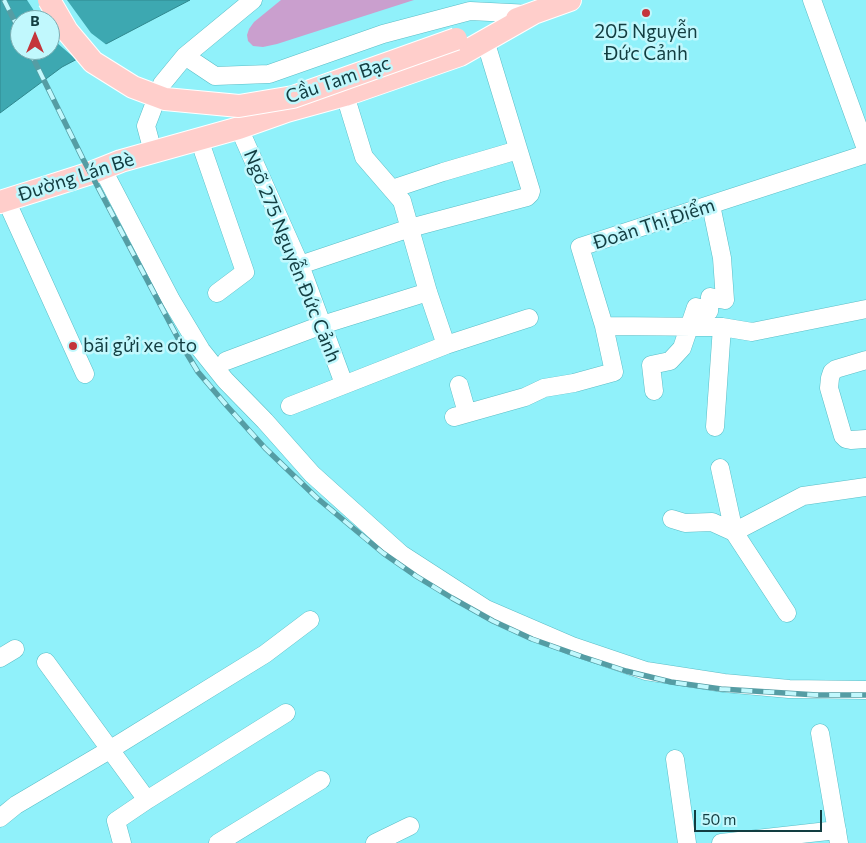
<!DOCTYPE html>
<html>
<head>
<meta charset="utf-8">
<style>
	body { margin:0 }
	#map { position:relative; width:866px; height:843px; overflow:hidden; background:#90f1fa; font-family:Commissioner,sans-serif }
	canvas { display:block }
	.north { position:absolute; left:10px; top:10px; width:50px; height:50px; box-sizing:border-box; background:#c1f8fd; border:1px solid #7badb2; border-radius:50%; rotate:0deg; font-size:14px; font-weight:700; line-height:20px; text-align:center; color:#123d41 }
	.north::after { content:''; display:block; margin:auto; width:18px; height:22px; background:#c4353b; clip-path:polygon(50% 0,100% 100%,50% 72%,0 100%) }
	.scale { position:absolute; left:694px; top:810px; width:128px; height:22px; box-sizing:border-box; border:2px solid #123d41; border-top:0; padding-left:6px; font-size:15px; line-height:18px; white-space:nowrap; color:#123d41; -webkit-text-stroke:4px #c1f8fd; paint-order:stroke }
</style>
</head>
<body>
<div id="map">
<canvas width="866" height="843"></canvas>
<div class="north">B</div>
<div class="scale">50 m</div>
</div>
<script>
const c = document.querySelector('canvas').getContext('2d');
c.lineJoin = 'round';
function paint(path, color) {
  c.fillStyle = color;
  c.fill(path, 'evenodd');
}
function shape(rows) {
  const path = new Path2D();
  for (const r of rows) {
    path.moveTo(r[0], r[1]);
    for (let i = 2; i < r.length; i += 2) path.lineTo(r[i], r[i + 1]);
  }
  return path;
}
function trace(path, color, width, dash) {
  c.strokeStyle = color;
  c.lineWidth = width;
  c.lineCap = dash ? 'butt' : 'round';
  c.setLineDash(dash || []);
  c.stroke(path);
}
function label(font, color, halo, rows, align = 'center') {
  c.font = font + ' Commissioner,sans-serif';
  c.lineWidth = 5;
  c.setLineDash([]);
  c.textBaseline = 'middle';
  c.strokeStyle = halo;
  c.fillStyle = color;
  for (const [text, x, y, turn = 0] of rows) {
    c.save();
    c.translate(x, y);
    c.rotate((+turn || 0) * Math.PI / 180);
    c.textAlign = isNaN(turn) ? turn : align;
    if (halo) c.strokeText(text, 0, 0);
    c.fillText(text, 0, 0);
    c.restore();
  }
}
paint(shape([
	[281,0,414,0,277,44,263,47,253,46,248,41,247,35,249,29,254,22]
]), '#ca9fce');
const water = shape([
	[0,0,190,0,62,67,0,113,0,0],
	[20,20,50,20,50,50,20,50,20,20]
]);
paint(water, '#3da8b1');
trace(water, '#30888f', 1);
paint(shape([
	[27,0,67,0,91,33,108,46,78,61,56,42,50,34,50,20,40,20]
]), '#90f1fa');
const minor = shape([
	[812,0,866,149],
	[185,56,215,76,269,74,383,34,470,11,531,14],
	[239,128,300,265,344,384],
	[199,139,245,272,217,293],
	[153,152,146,126,162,84,185,56,253,0],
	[102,168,171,300,201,350,225,380,265,421,312,474,401,554,486,609,572,646,646,671,724,683,789,689,866,690],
	[392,189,443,172,518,150],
	[6,200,85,374],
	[300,265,410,228,527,197,530,194,531,191,485,40],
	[604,326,722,327,752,332,866,309],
	[446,345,529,318],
	[866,360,836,369,832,372,830,378,829,388,843,436,846,439,851,440,866,439],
	[226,361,322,325,428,292],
	[459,385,467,413],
	[654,391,651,365,670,361,682,348,696,307,709,311,710,297,725,300,722,258,711,205],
	[290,406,446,345,428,292,402,201,364,157,345,95],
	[454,417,525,397,544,388,574,383,614,372,604,326,580,247,866,154],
	[715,427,722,327],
	[720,468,734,532,787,613],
	[672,519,685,523,712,522,734,532,803,496,866,487],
	[0,658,15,649],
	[46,662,147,800],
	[820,733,839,843],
	[675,759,687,843],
	[0,818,16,805,111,749,265,654,310,620],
	[122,843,116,821,147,800,286,713],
	[218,843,321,780],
	[375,843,410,826],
	[721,843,837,830]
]);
const major = shape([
	[517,19,570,0],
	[0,202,91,173,121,161,239,128,287,111,345,95,460,55,532,14]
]);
trace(minor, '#5bbdc6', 19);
trace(major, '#fff', 24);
trace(minor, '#fff', 18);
trace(major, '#ffcecb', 22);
const rail = shape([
	[4,0,20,32],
	[29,50,83,159,181,344,198,372,227,406,265,448,317,498,383,553,416,576,452,598,493,621,532,639,583,657,626,671,671,682,721,689,817,695,866,695]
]);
trace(rail, '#559da4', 5.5);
trace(rail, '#c1f8fd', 4, [11]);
const majorBridge = shape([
	[49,0,67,31,93,62,133,87,165,99,239,106,293,97,456,39]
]);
trace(majorBridge, '#fff', 24, []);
trace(majorBridge, '#ffcecb', 22);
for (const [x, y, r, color] of [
	[646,13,5,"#c4353b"],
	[73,346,5,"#c4353b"]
]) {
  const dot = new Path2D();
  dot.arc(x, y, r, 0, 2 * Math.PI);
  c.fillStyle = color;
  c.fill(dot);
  trace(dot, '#c1f8fd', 2);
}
label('19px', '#123d41', '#c1f8fd', [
	["205 Nguyễn",646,32],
	["Đức Cảnh",646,54],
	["bãi gửi xe oto",83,346,"left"]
]);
label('19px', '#123d41', '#c1f8fd', [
	["Cầu Tam Bạc",338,80,-19],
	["Đường Lán Bè",76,177,-18],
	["Đoàn Thị Điểm",654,224,-18],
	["Ngõ 275 Nguyễn Đức Cảnh",292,256,68]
]);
</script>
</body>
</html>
